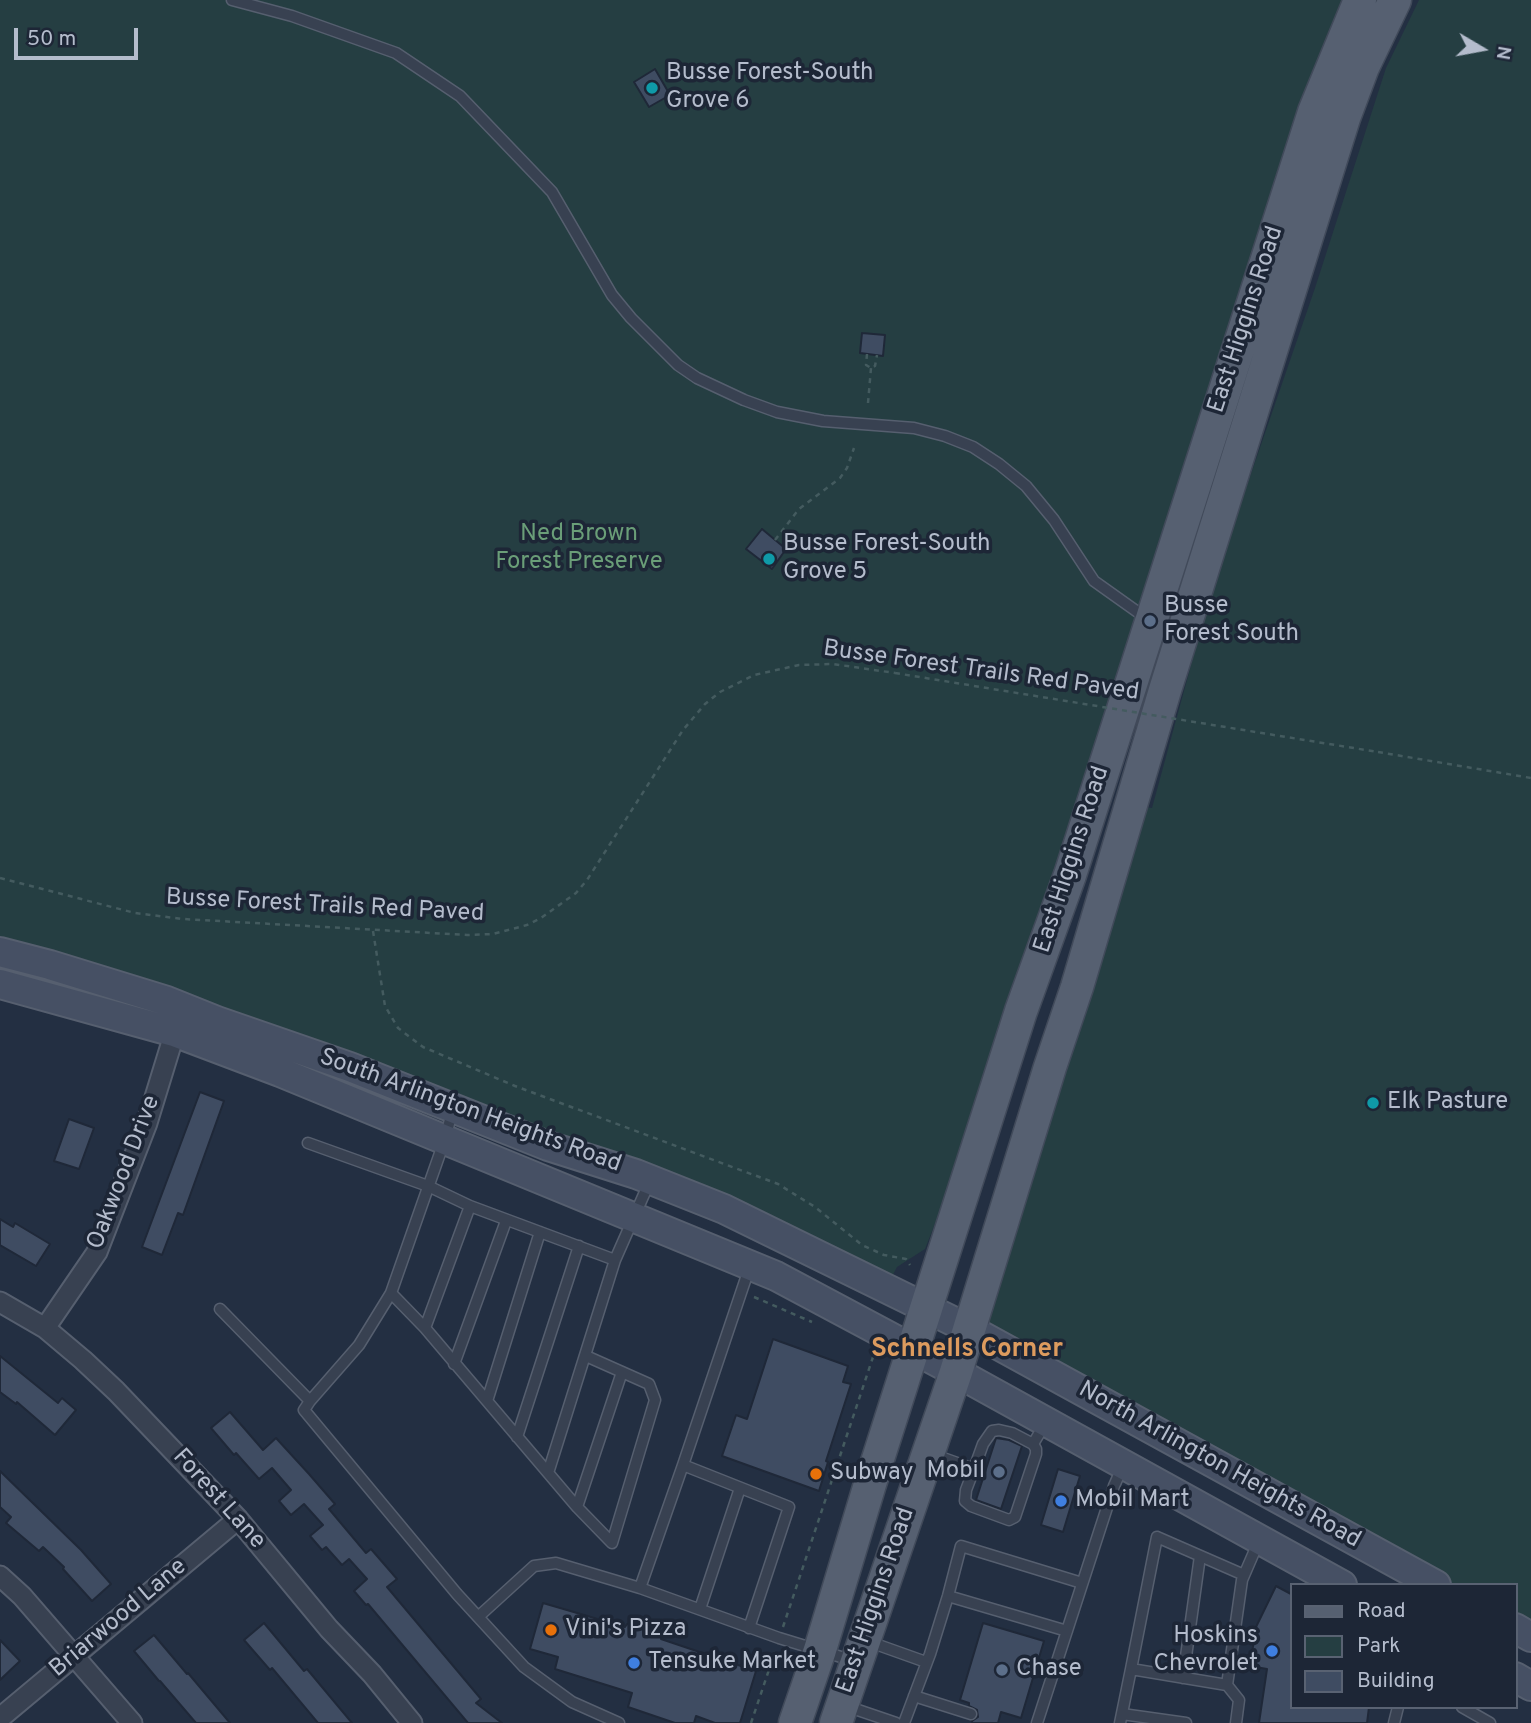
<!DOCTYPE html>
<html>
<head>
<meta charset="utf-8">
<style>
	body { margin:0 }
	#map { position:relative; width:1531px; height:1723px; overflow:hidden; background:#232f42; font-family:Overpass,sans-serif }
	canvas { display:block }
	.legend { position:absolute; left:1290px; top:1583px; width:228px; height:126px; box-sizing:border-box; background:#1d2636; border:2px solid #596272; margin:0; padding:9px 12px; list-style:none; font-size:21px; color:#b4bccc }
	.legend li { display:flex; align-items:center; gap:14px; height:35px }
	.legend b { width:35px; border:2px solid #596272 }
	.north { position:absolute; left:1447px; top:14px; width:70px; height:70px; -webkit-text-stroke:5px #1d2636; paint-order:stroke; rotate:100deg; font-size:19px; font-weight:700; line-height:28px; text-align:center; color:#b4bccc }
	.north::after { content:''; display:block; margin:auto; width:24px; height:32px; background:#b4bccc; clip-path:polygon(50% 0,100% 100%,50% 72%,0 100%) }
	.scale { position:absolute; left:14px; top:28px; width:124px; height:32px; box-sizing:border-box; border:4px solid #b4bccc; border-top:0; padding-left:9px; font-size:21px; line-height:24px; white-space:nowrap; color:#b4bccc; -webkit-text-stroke:5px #1d2636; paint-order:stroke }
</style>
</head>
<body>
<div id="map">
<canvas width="1531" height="1723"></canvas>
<ul class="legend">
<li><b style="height:9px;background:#566071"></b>Road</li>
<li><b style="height:19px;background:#253e42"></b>Park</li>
<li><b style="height:19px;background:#3f4c62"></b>Building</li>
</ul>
<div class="north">N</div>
<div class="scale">50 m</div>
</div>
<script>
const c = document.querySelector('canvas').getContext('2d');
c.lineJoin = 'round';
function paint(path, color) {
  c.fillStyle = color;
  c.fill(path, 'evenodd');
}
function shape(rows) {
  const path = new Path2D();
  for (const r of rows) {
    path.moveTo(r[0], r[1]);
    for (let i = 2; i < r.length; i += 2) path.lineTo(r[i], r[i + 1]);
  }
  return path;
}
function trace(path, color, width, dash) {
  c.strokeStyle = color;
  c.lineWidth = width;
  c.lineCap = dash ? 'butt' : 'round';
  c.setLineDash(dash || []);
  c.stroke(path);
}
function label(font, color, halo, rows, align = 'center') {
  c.font = font + ' Overpass,sans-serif';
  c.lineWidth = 7;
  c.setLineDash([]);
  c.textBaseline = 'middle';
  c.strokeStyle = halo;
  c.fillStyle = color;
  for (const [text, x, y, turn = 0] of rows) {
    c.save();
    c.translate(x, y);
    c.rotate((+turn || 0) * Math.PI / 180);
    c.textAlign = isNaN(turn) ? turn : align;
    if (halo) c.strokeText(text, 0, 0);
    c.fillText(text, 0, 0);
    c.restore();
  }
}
paint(shape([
	[0,0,1360,0,1043,950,925,1249,897,1267,887,1286,844,1264,0,950],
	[1419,0,1531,0,1531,1632,1515,1623,1515,1585,1445,1585,969,1329,1131,805,1152,808,1214,581,1315,288,1386,68]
]), '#253e42');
const building = shape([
	[655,69,670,95,649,107,634,82,655,69],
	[862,333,885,335,883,356,860,353,862,333],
	[762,529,786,549,772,569,746,549,762,529],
	[200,1092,224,1101,183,1215,178,1213,162,1255,142,1247,200,1092],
	[69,1119,94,1128,79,1169,54,1161,69,1119],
	[0,1219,13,1227,15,1223,50,1244,36,1266,0,1245,0,1219],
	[773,1339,848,1366,843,1382,851,1384,826,1461,828,1462,819,1491,722,1456,736,1415,747,1419,773,1339],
	[0,1356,58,1403,62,1398,76,1410,55,1435,17,1402,16,1404,0,1392,0,1356],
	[230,1412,263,1450,276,1438,309,1474,335,1504,329,1509,366,1553,371,1549,397,1579,387,1587,481,1699,476,1703,502,1723,468,1723,368,1604,366,1605,354,1591,367,1579,349,1559,342,1565,326,1547,322,1550,310,1536,323,1525,304,1504,291,1515,279,1501,291,1490,272,1468,259,1479,236,1453,234,1455,211,1428,230,1412],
	[996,1438,1009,1440,1022,1446,1001,1509,976,1500,996,1438],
	[1058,1469,1080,1476,1063,1532,1041,1525,1058,1469],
	[0,1471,81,1550,111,1584,92,1601,63,1569,64,1567,43,1547,39,1551,6,1523,11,1517,0,1507,0,1471],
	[1276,1586,1291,1594,1291,1707,1369,1707,1367,1723,1259,1723,1267,1669,1250,1666,1256,1627,1276,1586],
	[543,1603,625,1627,627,1624,662,1635,661,1639,756,1671,740,1723,715,1723,696,1716,694,1723,675,1723,628,1707,632,1693,555,1669,558,1657,530,1649,543,1603],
	[264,1623,304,1671,307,1669,352,1723,318,1723,272,1668,270,1670,244,1640,264,1623],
	[983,1623,1044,1641,1021,1718,1001,1712,998,1723,972,1723,972,1721,978,1717,977,1710,969,1706,969,1703,960,1700,983,1623],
	[154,1635,187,1674,188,1673,230,1723,196,1723,160,1681,159,1681,134,1651,154,1635],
	[0,1640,20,1661,0,1680,0,1640]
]);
paint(building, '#3f4c62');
trace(building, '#1f2838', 2);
const lane = shape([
	[232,0,292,16,396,53,460,96,552,192,612,295,631,318,678,365,697,378,744,400,777,412,823,421,914,428,945,436,973,447,999,464,1026,486,1054,520,1094,581,1146,618],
	[452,1112,445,1139,391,1293,359,1345,310,1401,304,1410,457,1594,524,1667,572,1702,619,1723],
	[308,1143,428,1186,470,1206,615,1260],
	[750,1266,683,1465,640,1588,779,1638,854,1661],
	[391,1293,425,1328,577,1507,612,1543,655,1400,649,1384,586,1356],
	[220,1309,310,1401],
	[425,1328,470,1206],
	[454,1364,506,1221],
	[487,1401,540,1232],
	[517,1437,579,1246],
	[932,1454,974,1469,983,1444,992,1431,999,1430,1012,1433,1033,1444,1046,1422],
	[683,1465,789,1507,749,1628],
	[974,1469,966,1490,965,1501,971,1506,1009,1520,1015,1517,1036,1454,1036,1449,1033,1444],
	[548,1473,615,1260,649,1183],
	[577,1507,622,1372],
	[948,1596,1067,1631],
	[700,1609,740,1488],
	[478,1617,534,1566,556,1563,640,1588],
	[867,1641,926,1662],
	[1131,1669,1157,1537,1244,1575],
	[1183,1678,1200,1556],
	[914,1696,971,1714],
	[846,1706,896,1723],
	[1462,1707,1490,1723],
	[1122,1714,1186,1723],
	[904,1723,930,1654,948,1596,961,1546,1082,1583],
	[1037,1723,1114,1486,1122,1468],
	[1120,1723,1131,1669,1227,1685],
	[1236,1723,1239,1700,1227,1685,1242,1580,1258,1543],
	[1394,1723,1398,1707]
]);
const street = shape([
	[0,1302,45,1328,83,1360,116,1391,238,1519,329,1629,372,1674,412,1723],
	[45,1328,97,1252,147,1123,178,1022],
	[0,1576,22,1596,132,1723],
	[0,1718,238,1519]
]);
const secondary = shape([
	[0,952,50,965,167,1001,217,1021,350,1067,548,1146,636,1174,724,1209,969,1329,1436,1585],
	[0,984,174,1032,280,1072,776,1276,956,1372,1342,1585],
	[1515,1628,1531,1637],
	[1515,1677,1531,1686]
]);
const primary = shape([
	[795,1723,820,1650,870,1484,1021,1011,1070,875,1314,112,1360,0],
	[836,1723,956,1372,1050,1067,1077,987,1165,690,1344,118,1363,67,1395,0]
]);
trace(lane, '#565f6f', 13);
trace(street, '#565f6f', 23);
trace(secondary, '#565f6f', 32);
trace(primary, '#414a5a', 35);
trace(shape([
	[867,354,866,365,871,368,875,366,877,355],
	[868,403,871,368],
	[775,540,799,509,840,478,847,468,854,448],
	[1378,752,1531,778],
	[0,878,135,913,183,919,467,935,493,934,527,925,541,918,576,893,587,880,683,730,705,704,720,692,754,675,799,665,833,664,895,673],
	[373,931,385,1006,398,1028,423,1047,515,1086,778,1184,815,1207,862,1245,884,1255,906,1259,910,1265],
	[754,1297,812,1322],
	[783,1627,874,1354],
	[751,1723,776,1649]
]), '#445b5f', 2.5, [5, 5]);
trace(lane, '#384151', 10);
trace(street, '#384151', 19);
trace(secondary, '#465064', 28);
trace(primary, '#566071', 32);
trace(shape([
	[895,673,1378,752]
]), '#445b5f', 2.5, [5, 5]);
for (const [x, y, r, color] of [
	[652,88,7,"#0f9aa8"],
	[769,559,7,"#0f9aa8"],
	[1150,621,7,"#5c6f8a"],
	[1373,1103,7,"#0f9aa8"],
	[999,1472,7,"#5c6f8a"],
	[816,1474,7,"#e8710a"],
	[1061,1501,7,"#3f7fe0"],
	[551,1630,7,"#e8710a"],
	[1272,1651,7,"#3f7fe0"],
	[634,1663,7,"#3f7fe0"],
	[1002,1670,7,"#5c6f8a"]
]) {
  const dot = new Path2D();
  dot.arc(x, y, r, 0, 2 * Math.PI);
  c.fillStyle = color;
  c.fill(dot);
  trace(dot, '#1d2636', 2.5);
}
label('24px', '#b4bccc', '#1d2636', [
	["Busse Forest-South",666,74],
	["Grove 6",666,102],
	["Busse Forest-South",783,545],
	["Grove 5",783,573],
	["Busse",1164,607],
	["Forest South",1164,635],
	["Elk Pasture",1387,1103],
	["Mobil",985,1472,"right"],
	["Subway",830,1474],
	["Mobil Mart",1075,1501],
	["Vini's Pizza",565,1630],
	["Hoskins",1258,1637,"right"],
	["Chevrolet",1258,1665,"right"],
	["Tensuke Market",648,1663],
	["Chase",1016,1670]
], 'left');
label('24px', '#b4bccc', '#1d2636', [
	["East Higgins Road",1247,320,-72],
	["Busse Forest Trails Red Paved",981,672,8],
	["East Higgins Road",1073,860,-72],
	["Busse Forest Trails Red Paved",325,907,3],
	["South Arlington Heights Road",470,1112,20],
	["Oakwood Drive",125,1173,-69],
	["North Arlington Heights Road",1219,1466,29],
	["Forest Lane",218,1500,48],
	["East Higgins Road",877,1601,-71],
	["Briarwood Lane",119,1619,-40]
]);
label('24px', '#6a9e78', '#1d2636', [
	["Ned Brown",579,535],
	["Forest Preserve",579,563]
]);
label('bold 26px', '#dd9b5e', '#1d2636', [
	["Schnells Corner",967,1351]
]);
</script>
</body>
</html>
